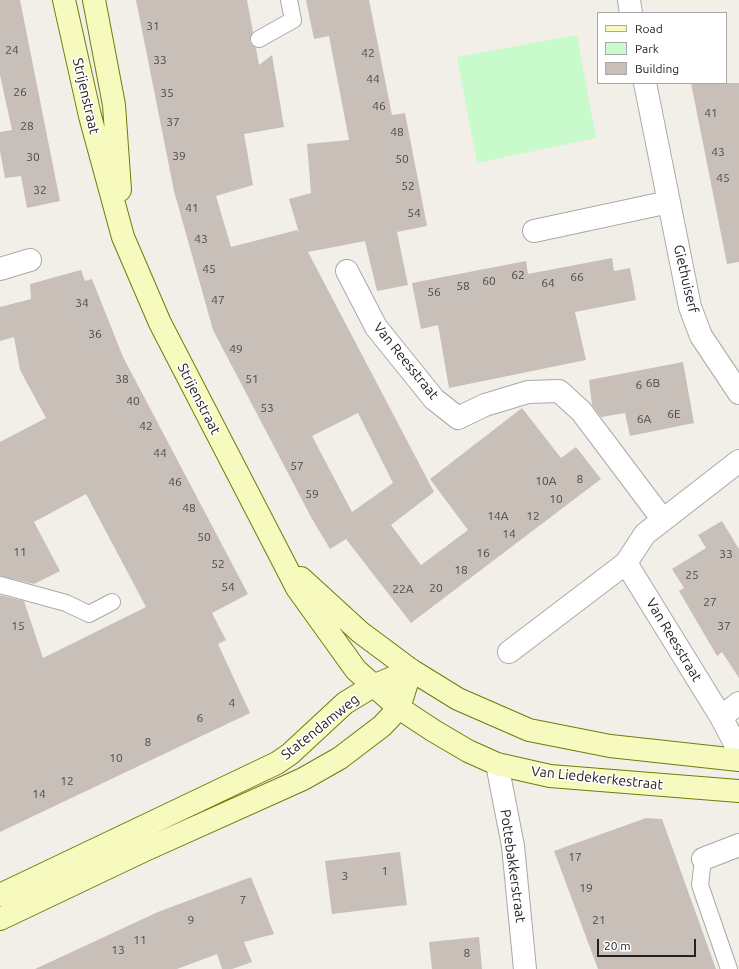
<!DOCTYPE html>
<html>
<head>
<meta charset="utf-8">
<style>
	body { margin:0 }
	#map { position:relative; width:739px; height:969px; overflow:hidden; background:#f2efe9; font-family:Ubuntu,sans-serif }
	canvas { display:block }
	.legend { position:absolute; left:597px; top:12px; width:130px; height:72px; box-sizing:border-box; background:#fff; border:1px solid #a7a7a7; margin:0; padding:5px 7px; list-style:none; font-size:12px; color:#222 }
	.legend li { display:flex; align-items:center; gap:8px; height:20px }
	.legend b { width:20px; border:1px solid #a7a7a7 }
	.scale { position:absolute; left:597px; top:939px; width:99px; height:18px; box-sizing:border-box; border:2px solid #222; border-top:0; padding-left:5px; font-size:12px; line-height:14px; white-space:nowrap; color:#222; -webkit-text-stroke:3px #fff; paint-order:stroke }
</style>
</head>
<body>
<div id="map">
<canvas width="739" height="969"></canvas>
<ul class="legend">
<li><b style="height:5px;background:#f7fabf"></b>Road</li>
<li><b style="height:11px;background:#c8facc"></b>Park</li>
<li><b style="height:11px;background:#c7bfb8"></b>Building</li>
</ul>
<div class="scale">20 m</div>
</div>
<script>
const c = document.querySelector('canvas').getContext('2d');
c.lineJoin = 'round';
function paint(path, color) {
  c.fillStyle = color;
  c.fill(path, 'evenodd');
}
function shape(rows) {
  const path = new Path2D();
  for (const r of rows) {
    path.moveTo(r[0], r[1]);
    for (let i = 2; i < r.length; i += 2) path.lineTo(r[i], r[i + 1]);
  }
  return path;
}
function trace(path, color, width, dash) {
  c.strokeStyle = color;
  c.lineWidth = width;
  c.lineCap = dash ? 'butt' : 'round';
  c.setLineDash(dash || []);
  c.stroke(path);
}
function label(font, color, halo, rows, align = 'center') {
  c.font = font + ' Ubuntu,sans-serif';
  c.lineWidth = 3;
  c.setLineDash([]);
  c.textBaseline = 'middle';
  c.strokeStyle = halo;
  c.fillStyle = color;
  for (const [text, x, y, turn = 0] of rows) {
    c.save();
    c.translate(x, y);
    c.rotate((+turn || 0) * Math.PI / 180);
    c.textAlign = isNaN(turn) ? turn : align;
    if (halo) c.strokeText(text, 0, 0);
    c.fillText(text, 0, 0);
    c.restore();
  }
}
paint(shape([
	[577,35,596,138,477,163,457,57]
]), '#c8facc');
paint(shape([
	[0,0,20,0,60,201,27,208,21,176,5,178,0,151,0,132,12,130,0,75],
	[136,0,247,0,253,32,250,39,251,44,256,48,259,65,272,55,284,127,244,134,253,185,216,196,231,247,297,230,299,233,289,199,311,193,307,144,349,140,329,36,314,39,306,0,369,0,392,115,405,113,427,226,397,232,408,285,377,291,365,241,308,252,434,492,391,525,421,565,468,530,430,479,522,408,561,458,576,447,601,479,411,623,346,539,330,549,311,517,213,330,174,191],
	[358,413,393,483,352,512,312,436],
	[691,83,739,83,739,262,727,264],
	[612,258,614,271,630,268,636,300,575,312,586,360,449,388,438,325,421,329,412,283,526,261,528,274],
	[81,270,85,281,92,279,123,357,248,594,212,613,226,640,218,644,250,713,0,832,0,595,24,601,43,658,146,607,86,494,34,522,60,571,34,584,0,576,0,442,46,418,20,370,14,337,0,341,0,307,31,299,30,284],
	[683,362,694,423,630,436,625,413,601,417,592,405,589,380],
	[722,521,739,549,739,678,722,652,717,656,679,591,684,588,672,569,706,548,698,535],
	[646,818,662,819,716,969,598,969,554,851],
	[400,852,407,905,332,914,325,861],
	[251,877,274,934,244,942,252,962,232,969,222,969,217,954,177,969,35,969,158,912],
	[479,937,482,969,432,969,429,942]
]), '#c7bfb8');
const lane = shape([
	[259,39,293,20,289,0],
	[0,585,66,603,89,614,112,602],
	[703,859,700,885,729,969]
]);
const street = shape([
	[629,0,631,13],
	[645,83,690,307,701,336,739,393],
	[534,231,669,202],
	[0,269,30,260],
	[347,271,376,327,434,399,458,418,485,405,528,392,559,391,581,411,663,520],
	[626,563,721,717,739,751],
	[509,652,626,563,645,534,739,461],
	[721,717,739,703],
	[497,764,513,846,525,969],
	[703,859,739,845]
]);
const secondary = shape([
	[64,0,90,116,123,237,160,323,297,588,356,670,399,708,434,731,468,751,497,764,550,776,739,791],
	[94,0,114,105,120,190],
	[301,578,360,632,411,670,458,699,529,730,610,746,739,760],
	[0,895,277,763,290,754,345,703,373,686,411,670],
	[0,919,145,850,303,779,340,758,382,726,399,708,411,670]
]);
trace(lane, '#a9a9a9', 18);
trace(street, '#a9a9a9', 24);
trace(secondary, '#707d05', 24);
trace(lane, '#fff', 16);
trace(street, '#fff', 22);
trace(secondary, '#f7fabf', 22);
label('12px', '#4b4948', null, [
	["31",153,26],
	["24",12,50],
	["42",368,53],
	["33",160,60],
	["44",373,79],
	["26",20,92],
	["35",167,93],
	["46",379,106],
	["41",711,113],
	["37",173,122],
	["28",27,126],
	["48",397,132],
	["43",718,152],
	["39",179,156],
	["30",33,157],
	["50",402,159],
	["45",723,178],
	["52",408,186],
	["32",40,190],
	["41",192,208],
	["54",414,213],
	["43",201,239],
	["45",209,269],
	["62",518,275],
	["66",577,277],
	["60",489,281],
	["64",548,283],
	["58",463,286],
	["56",434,292],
	["47",218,300],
	["34",82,303],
	["36",95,334],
	["49",236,349],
	["38",122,379],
	["51",252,379],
	["6B",653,383],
	["6",639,385],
	["40",133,401],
	["53",267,408],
	["6E",674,414],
	["6A",644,419],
	["42",146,426],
	["44",160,453],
	["57",297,466],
	["8",580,479],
	["10A",546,481],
	["46",175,482],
	["59",312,494],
	["10",556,499],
	["48",189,508],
	["14A",498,516],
	["12",533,516],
	["14",509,534],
	["50",204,537],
	["11",20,552],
	["16",483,553],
	["33",726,554],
	["52",218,564],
	["18",461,570],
	["25",692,575],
	["54",228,587],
	["20",436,588],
	["22A",403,589],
	["27",710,602],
	["15",18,626],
	["37",724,626],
	["4",232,703],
	["6",200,718],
	["8",148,742],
	["10",116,758],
	["12",67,781],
	["14",39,794],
	["17",575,857],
	["1",385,871],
	["3",345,876],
	["19",586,888],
	["7",243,900],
	["9",191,920],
	["21",599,920],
	["11",140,940],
	["13",118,950],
	["8",467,953]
]);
label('14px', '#222', '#fff', [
	["Strijenstraat",86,96,77],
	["Giethuiserf",686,279,77],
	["Van Reesstraat",406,361,51],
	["Strijenstraat",199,399,63],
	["Van Reesstraat",674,640,59],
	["Statendamweg",320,727,-39],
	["Van Liedekerkestraat",597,778,6],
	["Pottebakkerstraat",513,866,82]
]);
</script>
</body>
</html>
